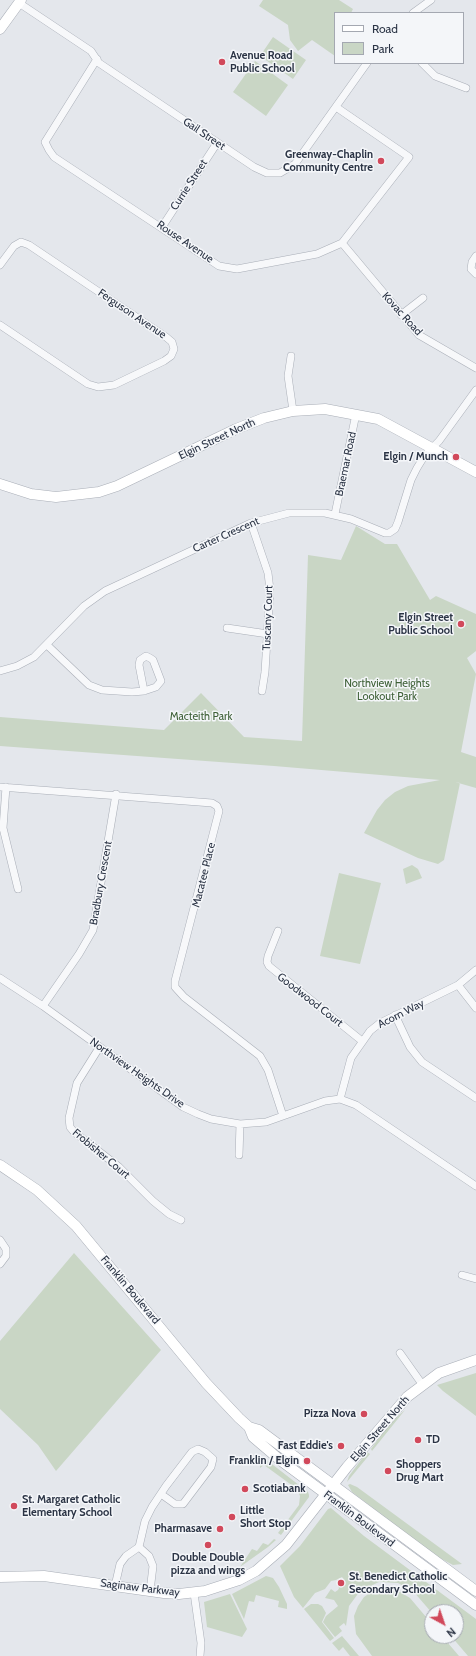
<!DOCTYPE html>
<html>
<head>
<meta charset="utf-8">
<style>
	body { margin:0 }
	#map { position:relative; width:476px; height:1656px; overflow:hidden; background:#e4e7ec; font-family:Cabin,sans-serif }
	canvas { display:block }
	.legend { position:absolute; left:334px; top:12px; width:130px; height:52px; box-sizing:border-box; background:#f4f6f9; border:1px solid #a4a8b1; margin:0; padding:5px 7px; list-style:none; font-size:12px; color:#2b3445 }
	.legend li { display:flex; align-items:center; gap:8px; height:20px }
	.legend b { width:20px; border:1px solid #a4a8b1 }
	.north { position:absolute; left:424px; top:1604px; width:40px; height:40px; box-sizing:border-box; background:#f4f6f9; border:1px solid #a4a8b1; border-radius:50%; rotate:140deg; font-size:11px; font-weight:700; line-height:16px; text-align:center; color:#2b3445 }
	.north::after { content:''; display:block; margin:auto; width:14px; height:18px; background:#d1495b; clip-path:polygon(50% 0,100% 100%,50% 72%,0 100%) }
</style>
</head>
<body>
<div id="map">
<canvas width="476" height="1656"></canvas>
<ul class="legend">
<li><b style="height:5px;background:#fff"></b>Road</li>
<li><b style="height:11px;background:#c9d6c5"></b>Park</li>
</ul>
<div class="north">N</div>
</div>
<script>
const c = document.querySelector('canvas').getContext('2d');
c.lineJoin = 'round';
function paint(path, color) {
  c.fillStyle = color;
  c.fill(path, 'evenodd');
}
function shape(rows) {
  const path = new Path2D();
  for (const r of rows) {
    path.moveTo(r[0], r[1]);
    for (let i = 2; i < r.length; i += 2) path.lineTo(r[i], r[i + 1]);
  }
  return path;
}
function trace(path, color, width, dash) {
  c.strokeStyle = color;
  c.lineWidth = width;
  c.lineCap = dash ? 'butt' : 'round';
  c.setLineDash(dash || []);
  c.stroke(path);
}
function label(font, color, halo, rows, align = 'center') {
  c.font = font + ' Cabin,sans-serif';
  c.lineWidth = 3;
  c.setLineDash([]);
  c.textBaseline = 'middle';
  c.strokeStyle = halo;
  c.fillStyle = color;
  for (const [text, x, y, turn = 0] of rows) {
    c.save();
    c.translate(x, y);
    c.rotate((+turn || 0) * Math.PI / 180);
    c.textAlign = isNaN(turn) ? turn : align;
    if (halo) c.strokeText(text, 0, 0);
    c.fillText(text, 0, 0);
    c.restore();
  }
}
paint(shape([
	[263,0,339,0,353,9,351,13,335,13,335,56,312,40,298,51,290,40,288,25,259,6],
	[273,37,306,60,293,79,260,56],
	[255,61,288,85,266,116,233,92],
	[356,526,385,544,397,544,430,600,436,596,476,614,476,651,467,658,476,674,461,752,476,757,476,788,455,782,450,781,460,783,444,860,438,864,418,858,364,833,377,810,385,800,395,792,408,786,440,780,274,766,0,746,0,717,164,730,201,693,244,737,302,741,308,555,341,560],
	[412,865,418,869,422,878,406,884,403,869],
	[339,873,381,883,360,964,320,956],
	[74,1253,161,1350,56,1471,38,1445,0,1409,0,1341],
	[476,1373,476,1416,443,1391,437,1385],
	[405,1410,372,1451,371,1449,389,1424],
	[367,1452,370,1454,347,1482,349,1476],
	[264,1458,308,1492,309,1495,309,1497,281,1535,278,1533,299,1505,300,1496,297,1489,264,1465,260,1468,260,1463],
	[350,1484,357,1487,462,1564,453,1565,434,1555,352,1492,348,1485],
	[331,1508,364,1536,476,1619,476,1656,468,1656,451,1636,456,1636,456,1612,432,1613,413,1591,398,1583,379,1582,360,1591,349,1606,346,1626,344,1623,339,1627,342,1631,335,1637,323,1622,326,1616,338,1606,334,1600,325,1598,331,1589,335,1592,338,1590,339,1588,337,1584,345,1581,342,1577,336,1580,331,1581,325,1589,315,1593,303,1608,294,1597,280,1566,300,1546,328,1509],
	[274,1539,276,1540,268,1547,240,1567,252,1549,257,1551,263,1543,268,1545],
	[266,1576,273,1578,279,1587,287,1604,287,1609,278,1607,279,1601,256,1595,254,1602,249,1601,244,1619,232,1594],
	[385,1589,400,1592,410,1598,432,1624,432,1636,442,1636,459,1656,372,1656,356,1634,354,1616,358,1606,364,1597,373,1591],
	[230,1594,247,1629,242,1637,207,1627,204,1602],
	[311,1604,318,1604,322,1606,326,1613,322,1622,334,1638,330,1641,304,1609],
	[342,1636,348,1643,359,1656,350,1656,343,1647,339,1651,332,1643]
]), '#c9d6c5');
const street = shape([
	[19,3,91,51,99,63,254,167,267,173,280,173,295,164,367,63],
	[413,13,431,0],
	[97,59,45,142,49,150,54,157,219,266,237,269,317,254,342,243,409,157,336,107],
	[422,63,435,76,466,88],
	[162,227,217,143],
	[342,243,419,335,476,368],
	[476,256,472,262,471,269,476,274],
	[0,265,14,246,21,242,29,245,166,337,172,342,174,349,171,356,164,361,114,385,98,387,88,384,0,325],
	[401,315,423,298],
	[291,356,288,376,293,411],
	[335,514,356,414],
	[251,523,268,573,270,590,265,672,262,691],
	[227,628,268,634],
	[47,645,89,685,102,690,132,692,144,691,156,687,161,681,153,660,150,658,146,656,140,660,139,665,144,691],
	[0,671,17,666,34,657,84,606,105,591,251,523,289,513,325,513,351,519,385,533,389,533,395,529,398,522,411,480,417,468,425,455,439,441,476,390],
	[0,787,212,803,217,806,219,811,175,981,175,987,184,997,260,1056,268,1070,283,1116],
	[6,787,3,828,18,889],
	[278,931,268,956,267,962,269,966,362,1041],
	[0,978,43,1006,183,1107,198,1114,211,1119,240,1124,266,1122,325,1101,340,1099,356,1105,476,1186],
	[458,985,476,1008],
	[43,1006,79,954,93,930,116,794],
	[395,1015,410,1047,422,1062,476,1098],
	[99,1048,77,1083,69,1118,70,1127,74,1132,119,1167,153,1201,169,1214,181,1220],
	[340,1099,351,1058,370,1031,380,1023,458,985,476,970],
	[239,1155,240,1124],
	[0,1240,6,1249,6,1256,0,1264],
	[462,1275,476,1279],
	[400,1353,422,1384],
	[139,1547,149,1556,153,1566,150,1591],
	[115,1586,120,1564,126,1556,139,1547,145,1521,152,1507,166,1486,192,1452,198,1449,205,1452,213,1459,211,1467,183,1504,175,1504,161,1494],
	[194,1593,201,1643,200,1656]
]);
const secondary = shape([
	[0,29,21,0],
	[0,484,31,494,56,497,99,492,117,486,236,429,264,418,293,411,325,409,378,419,476,472],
	[0,1165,37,1190,76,1226,206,1383,239,1418,249,1427,259,1430,476,1591],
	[249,1427,253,1437,280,1460,476,1605],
	[0,1577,44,1576,164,1593,179,1594,205,1591,239,1580,256,1571,286,1545,347,1467,407,1397,439,1373,476,1360]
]);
trace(street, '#a9aeb7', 8);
trace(secondary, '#a9aeb7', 11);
trace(street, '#f7f8fa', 7);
trace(secondary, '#fff', 10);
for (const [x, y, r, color] of [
	[222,62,4,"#d1495b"],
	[381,161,4,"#d1495b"],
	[456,457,4,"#d1495b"],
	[461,624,4,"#d1495b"],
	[364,1414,4,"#d1495b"],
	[418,1440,4,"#d1495b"],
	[341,1446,4,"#d1495b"],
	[307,1461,4,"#d1495b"],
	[388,1471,4,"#d1495b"],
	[245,1489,4,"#d1495b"],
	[14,1506,4,"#d1495b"],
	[232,1517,4,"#d1495b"],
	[220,1529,4,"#d1495b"],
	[208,1545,4,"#d1495b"],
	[341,1583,4,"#d1495b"]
]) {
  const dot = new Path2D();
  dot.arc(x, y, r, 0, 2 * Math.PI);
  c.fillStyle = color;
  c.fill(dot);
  trace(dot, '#f4f6f9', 1.5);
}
label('bold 11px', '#2b3445', '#f4f6f9', [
	["Avenue Road",230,56],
	["Public School",230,69],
	["Greenway-Chaplin",373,155,"right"],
	["Community Centre",373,168,"right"],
	["Elgin / Munch",448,457,"right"],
	["Elgin Street",453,618,"right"],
	["Public School",453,631,"right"],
	["Pizza Nova",356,1414,"right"],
	["TD",426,1440],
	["Fast Eddie's",333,1446,"right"],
	["Franklin / Elgin",299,1461,"right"],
	["Shoppers",396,1465],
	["Drug Mart",396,1478],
	["Scotiabank",253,1489],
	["St. Margaret Catholic",22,1500],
	["Elementary School",22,1513],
	["Little",240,1511],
	["Short Stop",240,1524],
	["Pharmasave",212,1529,"right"],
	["Double Double",208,1558,"center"],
	["pizza and wings",208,1571,"center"],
	["St. Benedict Catholic",349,1577],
	["Secondary School",349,1590]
], 'left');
label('11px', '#2b3445', '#f4f6f9', [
	["Gail Street",204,134,34],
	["Currie Street",189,185,-57],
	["Rouse Avenue",185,242,34],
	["Ferguson Avenue",132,314,34],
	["Kovac Road",402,314,48],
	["Elgin Street North",217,439,-25],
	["Braemar Road",346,464,-78],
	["Carter Crescent",226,535,-24],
	["Tuscany Court",268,618,-88],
	["Macatee Place",204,875,-76],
	["Bradbury Crescent",101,883,-80],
	["Goodwood Court",310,1000,38],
	["Acorn Way",401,1014,-27],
	["Northview Heights Drive",137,1073,35],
	["Frobisher Court",101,1154,40],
	["Franklin Boulevard",130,1290,50],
	["Elgin Street North",380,1429,-49],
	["Franklin Boulevard",359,1519,37],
	["Saginaw Parkway",140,1588,7]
]);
label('11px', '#3f6138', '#f4f6f9', [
	["Northview Heights",387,684],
	["Lookout Park",387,697],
	["Macteith Park",201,717]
]);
</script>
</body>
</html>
